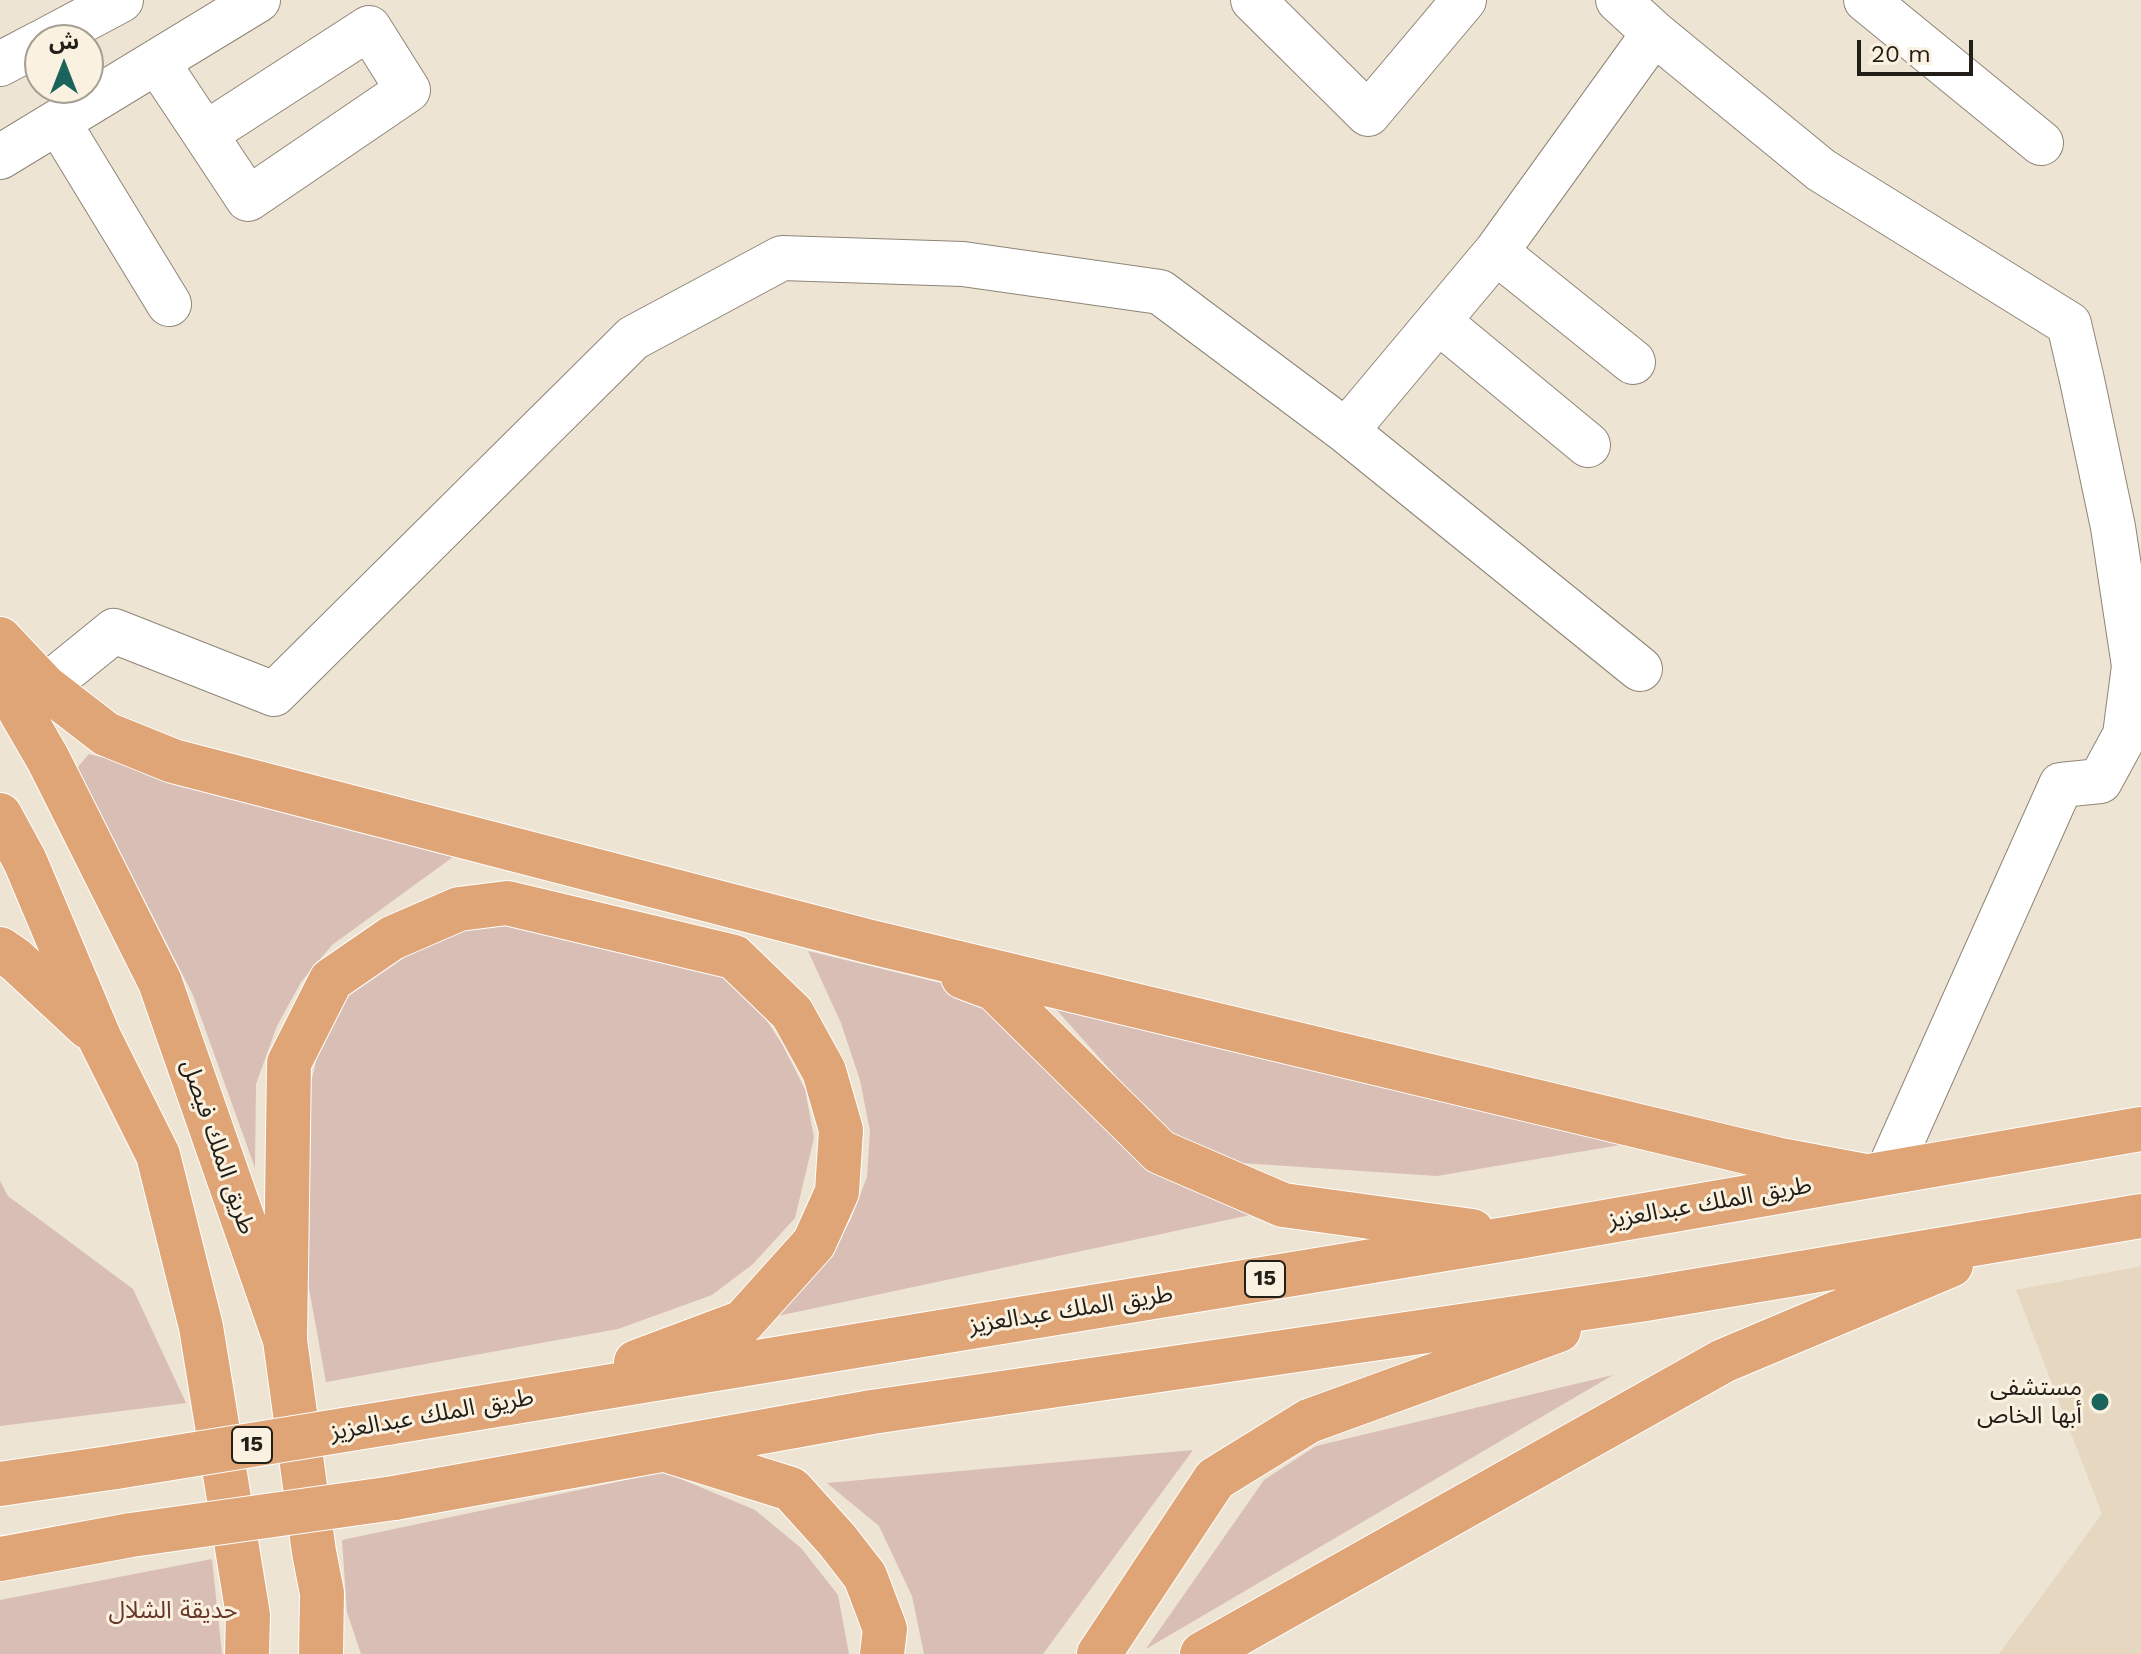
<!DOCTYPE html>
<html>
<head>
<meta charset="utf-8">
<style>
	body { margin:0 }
	#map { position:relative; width:2141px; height:1654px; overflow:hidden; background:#eee4d4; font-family:"Work Sans","Noto Sans Arabic",sans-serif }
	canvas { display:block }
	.north { position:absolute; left:24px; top:24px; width:80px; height:80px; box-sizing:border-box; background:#fbf1e1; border:2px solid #a49d91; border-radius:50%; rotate:0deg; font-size:22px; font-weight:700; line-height:32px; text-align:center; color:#221f19 }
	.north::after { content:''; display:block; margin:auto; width:28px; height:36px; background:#1b645b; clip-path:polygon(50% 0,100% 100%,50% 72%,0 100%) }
	.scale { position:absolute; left:1857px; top:40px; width:116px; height:36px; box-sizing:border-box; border:4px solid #221f19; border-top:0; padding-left:10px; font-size:24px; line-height:28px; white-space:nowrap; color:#221f19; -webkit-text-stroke:6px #fbf1e1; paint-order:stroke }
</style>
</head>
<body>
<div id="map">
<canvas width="2141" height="1654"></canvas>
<div class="north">ش</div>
<div class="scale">20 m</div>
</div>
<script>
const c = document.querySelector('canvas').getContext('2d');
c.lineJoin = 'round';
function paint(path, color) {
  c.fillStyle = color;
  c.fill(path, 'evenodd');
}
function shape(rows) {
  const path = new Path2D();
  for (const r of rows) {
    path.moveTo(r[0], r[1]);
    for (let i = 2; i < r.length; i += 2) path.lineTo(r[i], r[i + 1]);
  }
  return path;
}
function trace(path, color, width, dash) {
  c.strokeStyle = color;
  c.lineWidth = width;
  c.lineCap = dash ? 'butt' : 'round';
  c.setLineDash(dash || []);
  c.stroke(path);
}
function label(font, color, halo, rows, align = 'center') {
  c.font = font + ' "Work Sans","Noto Sans Arabic",sans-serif';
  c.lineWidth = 6;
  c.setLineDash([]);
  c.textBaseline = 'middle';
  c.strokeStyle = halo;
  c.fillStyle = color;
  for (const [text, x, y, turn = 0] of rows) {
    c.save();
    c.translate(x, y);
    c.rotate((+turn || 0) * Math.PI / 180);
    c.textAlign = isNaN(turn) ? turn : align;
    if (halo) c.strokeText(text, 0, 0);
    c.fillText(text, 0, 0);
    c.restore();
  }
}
paint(shape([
	[2141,1266,2141,1654,1999,1654,2102,1514,2016,1290]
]), '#e5d7c0');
paint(shape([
	[89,754,464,849,332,945,301,982,277,1026,256,1084,255,1168,193,995,77,768],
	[524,918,735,972,782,1044,805,1089,814,1138,795,1218,753,1264,712,1295,618,1329,326,1382,296,1217,303,1118,324,1026,350,977,435,931],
	[808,951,965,989,1149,1163,1250,1215,773,1317,826,1262,850,1221,867,1177,870,1131,860,1080,841,1023],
	[1046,998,1620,1145,1437,1176,1211,1161,1172,1139],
	[0,1181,8,1196,133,1289,186,1403,0,1426],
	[1613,1375,1146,1649,1264,1480,1316,1446],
	[1193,1450,1043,1654,924,1654,912,1596,879,1526,827,1483],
	[664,1472,755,1510,801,1548,838,1595,849,1654,361,1654,347,1612,342,1540],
	[212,1559,222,1654,0,1654,0,1600]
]), '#d8beb5');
const street = shape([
	[1253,0,1368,114,1464,0],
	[1618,0,1654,33,1821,170,2069,324,2082,380,2113,527,2134,666,2125,735,2100,781,2061,785,1888,1172],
	[1866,0,2041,143],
	[46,40,121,0],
	[157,62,205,134,248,199,408,90,369,28,205,134],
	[0,64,40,43],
	[58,122,169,304],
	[0,157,258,0],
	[1496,252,1633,362],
	[1438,321,1588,445],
	[1346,431,1496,252,1654,33],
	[45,687,114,631,274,694,633,338,782,258,963,264,1160,292,1346,431,1640,669]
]);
const highway = shape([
	[0,639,45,687,106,734,173,761,867,941,1776,1159,1866,1176],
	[0,676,48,759,160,982,285,1340,314,1552,322,1593,321,1654],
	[0,815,25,861,99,1037,158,1155,201,1327,248,1615,247,1654],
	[0,949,16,960,88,1027],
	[963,977,995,989,1160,1152,1283,1205,1472,1231],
	[285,1340,289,1063,331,980,392,938,459,909,507,903,734,957,792,1013,824,1071,841,1130,837,1192,814,1243,743,1322,636,1362],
	[387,1423,1518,1237,2141,1129],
	[672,1452,791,1489,837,1540,865,1576,885,1629,882,1654],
	[0,1484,116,1467],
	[394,1498,872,1412,1646,1299,2141,1216],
	[0,1559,131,1535],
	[1099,1654,1215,1479,1309,1421,1559,1330],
	[1202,1654,1723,1361,1951,1265]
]);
trace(street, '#8e8577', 46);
trace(highway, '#fff', 46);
trace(street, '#fff', 44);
trace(highway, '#e0a576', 44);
const highwayBridge = shape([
	[116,1467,387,1423],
	[131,1535,394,1498]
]);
trace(highwayBridge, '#fff', 46, []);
trace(highwayBridge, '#e0a576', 44);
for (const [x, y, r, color] of [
	[2100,1402,10,"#1b645b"]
]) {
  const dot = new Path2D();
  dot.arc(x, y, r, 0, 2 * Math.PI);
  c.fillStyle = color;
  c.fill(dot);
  trace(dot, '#fbf1e1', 3);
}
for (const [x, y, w] of [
	[1265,1279,40],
	[252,1445,40]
]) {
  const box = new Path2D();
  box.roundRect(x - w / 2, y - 18, w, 36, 6);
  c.fillStyle = '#fbf1e1';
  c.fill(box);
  trace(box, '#221f19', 2);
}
label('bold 22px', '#221f19', null, [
	["15",1265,1279],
	["15",252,1445]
]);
label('24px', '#221f19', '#fbf1e1', [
	["طريق الملك فيصل",218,1147,71],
	["طريق الملك عبدالعزيز",1710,1203,-10],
	["طريق الملك عبدالعزيز",1071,1310,-9],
	["طريق الملك عبدالعزيز",432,1415,-10]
]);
label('24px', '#221f19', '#fbf1e1', [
	["مستشفى",2082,1388],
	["أبها الخاص",2082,1416]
], 'right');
label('24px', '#66382a', '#fbf1e1', [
	["حديقة الشلال",173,1611]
]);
</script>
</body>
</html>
